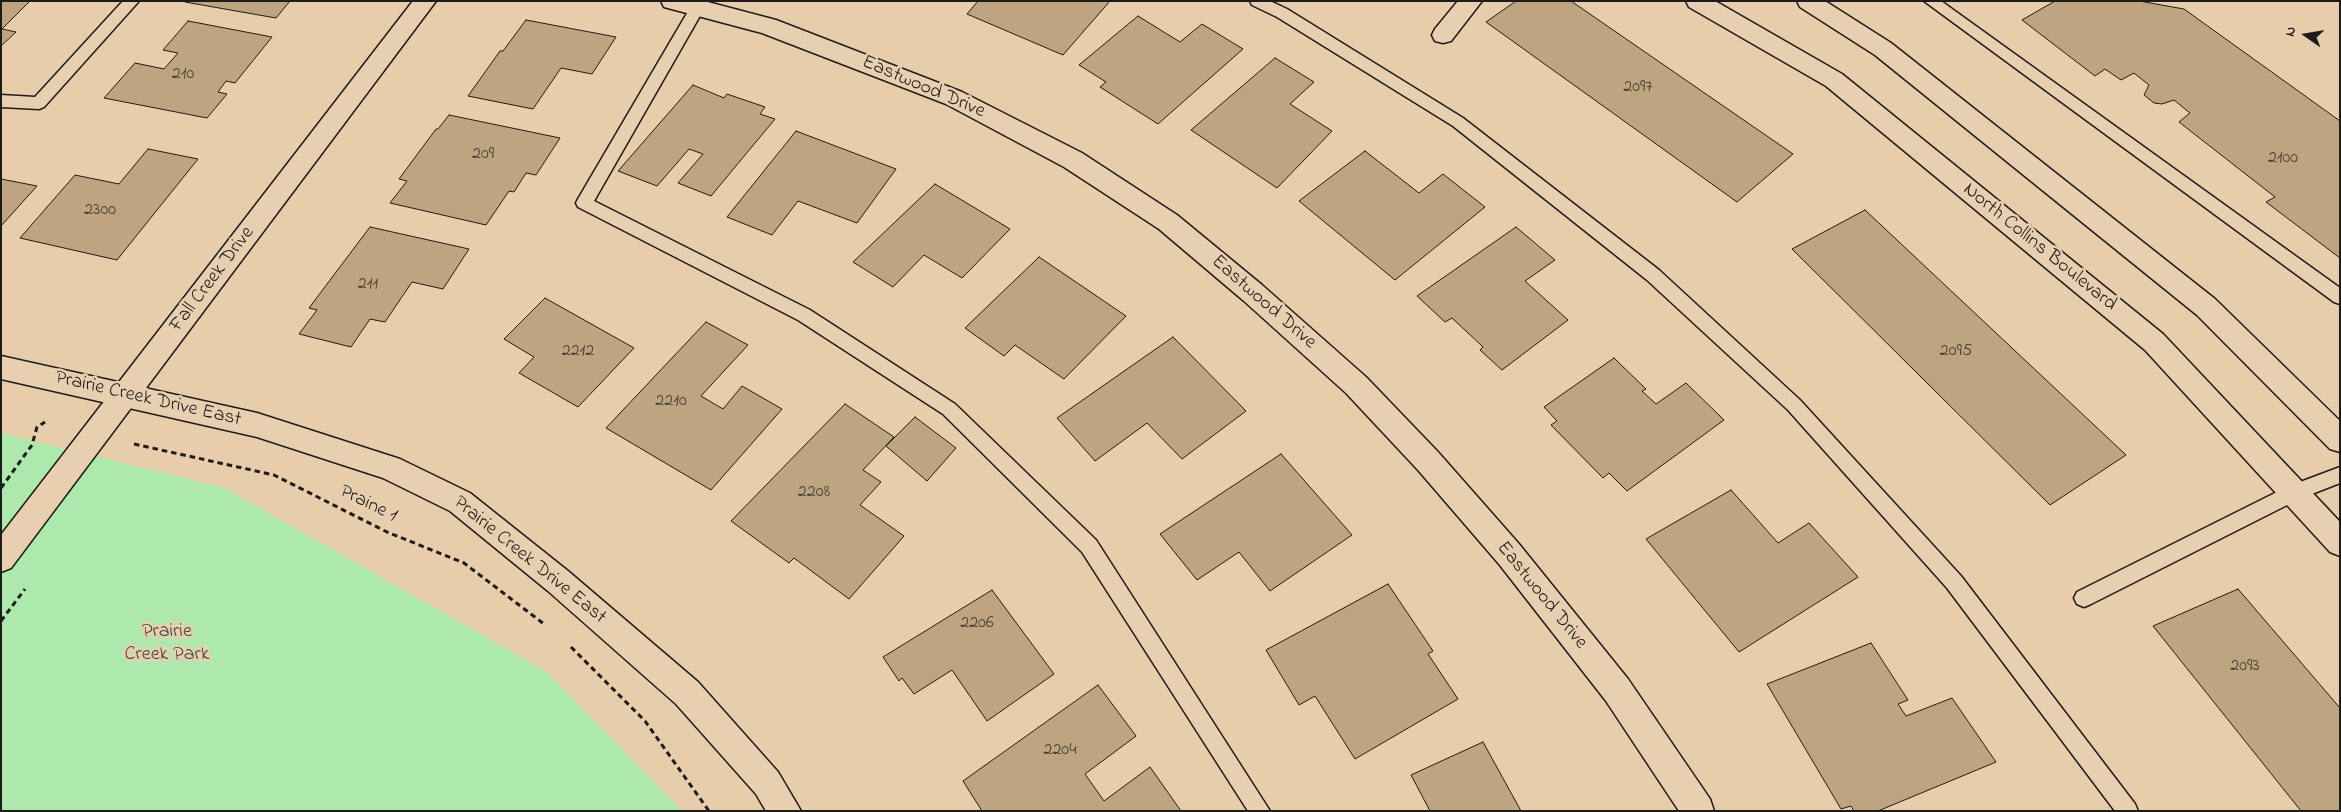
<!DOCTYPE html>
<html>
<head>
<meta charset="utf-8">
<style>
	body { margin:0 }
	#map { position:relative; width:2341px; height:812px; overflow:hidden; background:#e7cda9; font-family:"Indie Flower",sans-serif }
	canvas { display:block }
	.frame { position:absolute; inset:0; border:2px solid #1c1c1c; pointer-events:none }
	.north { position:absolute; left:2281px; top:10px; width:50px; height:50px; -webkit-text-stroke:4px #e8cfb0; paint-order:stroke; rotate:283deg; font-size:14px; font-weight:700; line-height:20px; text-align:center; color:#1c1c1c }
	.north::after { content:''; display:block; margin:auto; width:18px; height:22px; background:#1c1c1c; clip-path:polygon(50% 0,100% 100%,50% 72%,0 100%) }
</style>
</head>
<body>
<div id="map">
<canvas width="2341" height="812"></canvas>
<div class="frame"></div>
<div class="north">N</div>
</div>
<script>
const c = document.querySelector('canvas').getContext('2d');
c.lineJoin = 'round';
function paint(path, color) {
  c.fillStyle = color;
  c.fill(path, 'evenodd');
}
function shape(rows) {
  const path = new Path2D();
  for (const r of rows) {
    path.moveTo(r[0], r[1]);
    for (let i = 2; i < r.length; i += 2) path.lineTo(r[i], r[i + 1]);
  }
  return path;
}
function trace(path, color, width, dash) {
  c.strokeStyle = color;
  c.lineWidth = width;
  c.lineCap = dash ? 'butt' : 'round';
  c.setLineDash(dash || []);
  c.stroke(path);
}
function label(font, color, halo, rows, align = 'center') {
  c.font = font + ' "Indie Flower",sans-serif';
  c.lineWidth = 5;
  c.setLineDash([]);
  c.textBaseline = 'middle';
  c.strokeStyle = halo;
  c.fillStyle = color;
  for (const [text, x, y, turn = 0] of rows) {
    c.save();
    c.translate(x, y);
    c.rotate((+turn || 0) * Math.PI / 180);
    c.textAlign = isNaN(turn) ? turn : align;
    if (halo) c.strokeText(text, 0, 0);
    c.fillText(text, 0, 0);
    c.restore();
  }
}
paint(shape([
	[1,433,225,488,546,671,682,811,1,811]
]), '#ade8ad');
const building = shape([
	[1,1,30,1,2,29,16,32,1,46,1,1],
	[290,1,276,18,185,2,186,1,290,1],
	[978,1,1110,1,1063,55,967,14,978,1],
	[1516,1,1571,1,1793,154,1737,202,1486,22,1516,1],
	[2055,1,2139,1,2184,9,2340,121,2340,258,2266,202,2275,197,2179,122,2190,113,2174,100,2162,104,2154,103,2144,95,2149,85,2134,73,2121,80,2105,69,2095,76,2022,20,2055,1],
	[1138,16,1180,42,1202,24,1243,49,1158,124,1100,87,1106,82,1079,65,1138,16],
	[526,20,616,37,592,74,561,68,533,109,468,96,500,51,503,51,526,20],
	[188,21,272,37,235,83,226,81,218,92,227,94,207,118,104,98,135,63,164,69,178,53,163,50,188,21],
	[1275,58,1314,82,1290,104,1332,131,1277,188,1191,130,1275,58],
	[693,85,724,98,727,94,765,107,760,114,775,119,711,196,678,183,703,154,689,149,657,186,618,171,693,85],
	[449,115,560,138,536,175,526,173,514,192,509,191,486,225,390,203,407,181,399,179,436,129,438,129,449,115],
	[796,131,896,169,857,223,798,201,772,235,727,217,796,131],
	[148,149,198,159,117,260,20,238,75,175,119,184,148,149],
	[1365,151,1419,193,1443,174,1485,207,1395,280,1299,201,1365,151],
	[1,179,37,186,1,226,1,179],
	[935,184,1010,229,962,278,924,255,893,287,853,262,935,184],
	[1865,210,2126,455,2050,505,1792,249,1865,210],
	[370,227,469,249,443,289,412,282,385,322,370,319,351,347,299,334,317,310,309,308,370,227],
	[1516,227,1555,260,1525,281,1568,320,1502,370,1480,350,1483,347,1452,318,1445,322,1417,296,1516,227],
	[1039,257,1126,316,1064,379,1015,345,1004,356,965,328,1039,257],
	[545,298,634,348,578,407,519,373,534,357,504,339,545,298],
	[706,322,748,345,701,396,723,409,742,386,782,409,711,490,606,428,706,322],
	[1173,337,1246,411,1182,459,1147,423,1095,461,1057,418,1173,337],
	[1614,358,1646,389,1642,391,1656,404,1686,383,1724,420,1627,491,1609,473,1603,478,1551,425,1557,421,1544,407,1614,358],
	[845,404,894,437,863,470,881,482,860,505,904,536,849,599,794,558,789,563,731,521,845,404],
	[915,417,956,448,927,481,886,446,915,417],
	[1281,454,1352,535,1270,591,1239,552,1197,580,1160,534,1281,454],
	[1731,490,1778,543,1809,523,1858,577,1739,652,1646,539,1731,490],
	[1388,584,1433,651,1428,654,1458,699,1355,759,1315,696,1299,705,1266,650,1388,584],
	[2238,589,2340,708,2340,811,2301,811,2153,626,2238,589],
	[992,590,1054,674,987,721,952,670,914,694,902,678,899,681,883,657,992,590],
	[1871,643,1908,700,1898,704,1906,716,1952,698,1996,762,1878,811,1854,811,1851,806,1841,809,1767,684,1871,643],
	[1098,685,1136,736,1085,774,1104,801,1150,767,1181,811,982,811,963,781,1098,685],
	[1483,742,1521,811,1430,811,1411,775,1483,742]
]);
paint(building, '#bea580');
trace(building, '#1c1c1c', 1);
const service = shape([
	[123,1,139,1,44,107,39,109,1,107,1,95,35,97,123,1],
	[1250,1,1270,1,1287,9,1463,118,1659,270,1800,400,1961,576,2135,804,2138,811,2115,811,1947,588,1788,410,1647,280,1453,126,1277,17,1252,5,1250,1],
	[1924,1,1941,1,2340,288,2340,304,2334,302,1924,1],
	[698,2,703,3,705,7,594,201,810,310,955,404,1096,540,1270,811,1248,811,1082,552,943,414,798,320,578,207,576,203,578,199,693,3,698,2],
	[2340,467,2340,483,2299,499,2091,604,2084,607,2077,604,2074,598,2077,592,2287,487,2340,467]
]);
const minor = shape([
	[661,1,704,1,776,20,962,92,1082,153,1177,215,1262,285,1366,377,1438,452,1519,544,1628,679,1710,799,1714,811,1679,811,1606,701,1499,564,1418,470,1346,393,1244,301,1159,229,1064,167,946,104,762,33,664,7,661,1],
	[1458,1,1482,1,1451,41,1443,43,1435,41,1432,35,1435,29,1458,1],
	[1,356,257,413,400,459,470,493,568,571,698,682,778,772,801,811,766,811,756,794,676,704,548,591,450,511,383,478,257,437,1,379,1,356]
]);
const tertiary = shape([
	[413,1,436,1,11,568,1,572,1,535,413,1]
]);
const secondary = shape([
	[1686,1,1715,1,1842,74,2163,334,2340,522,2340,556,2330,552,2145,350,1826,86,1689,7,1686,1],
	[1797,1,1825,1,1891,43,2215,299,2340,421,2340,452,2330,449,2197,315,1875,55,1800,7,1797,1]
]);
trace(service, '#1c1c1c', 3);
trace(minor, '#1c1c1c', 3);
trace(tertiary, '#1c1c1c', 3);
trace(secondary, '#1c1c1c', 3);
trace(shape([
	[134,444,274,475,387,532,464,563,544,624],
	[1,488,32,445,37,427,45,422],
	[1,621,25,589],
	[571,647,645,721,709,811]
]), '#1c1c1c', 3, [5.5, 4]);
paint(service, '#e8cfb0');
paint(minor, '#e8cfb0');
paint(tertiary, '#e8cfb0');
paint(secondary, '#e8cfb0');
label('18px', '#443e35', null, [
	["210",183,75],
	["2097",1638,88],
	["209",483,155],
	["2100",2283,159],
	["2300",100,211],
	["211",368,285],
	["2212",578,352],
	["2095",1956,352],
	["2210",671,402],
	["2208",814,493],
	["2206",977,624],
	["2093",2245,667],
	["2204",1060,751]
]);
label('20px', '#1c1c1c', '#e8cfb0', [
	["Eastwood Drive",923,88,23],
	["North Collins Boulevard",2039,248,39],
	["Fall Creek Drive",213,280,-53],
	["Eastwood Drive",1263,303,41],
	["Prairie Creek Drive East",148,400,13],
	["Praine 1",368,505,26],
	["Prairie Creek Drive East",529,561,39],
	["Eastwood Drive",1541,596,51]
]);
label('20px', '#394539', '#e8cfb0', [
	["Prairie",167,633],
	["Creek Park",167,656]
]);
</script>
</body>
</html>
